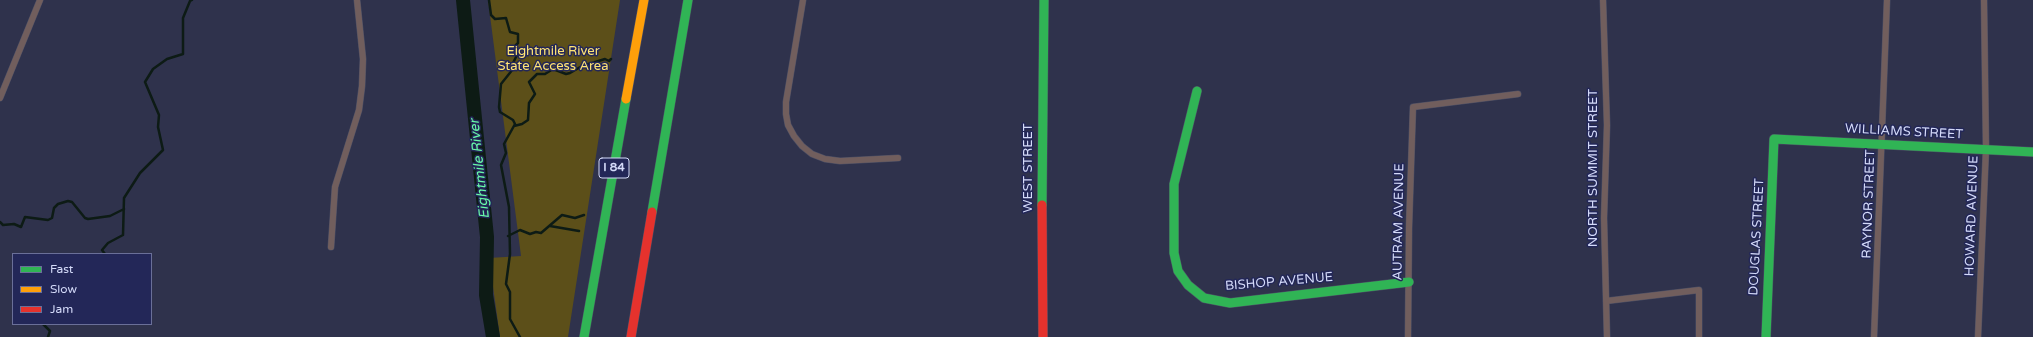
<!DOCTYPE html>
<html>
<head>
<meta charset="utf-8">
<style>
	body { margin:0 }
	#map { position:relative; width:2033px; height:337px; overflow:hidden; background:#2f324c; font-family:"Varela Round",sans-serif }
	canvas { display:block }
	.legend { position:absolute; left:12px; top:253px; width:140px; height:72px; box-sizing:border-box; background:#232758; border:1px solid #6a6f98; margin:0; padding:5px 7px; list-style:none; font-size:12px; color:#d4daf9 }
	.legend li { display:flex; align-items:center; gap:8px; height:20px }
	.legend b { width:20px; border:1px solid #6a6f98 }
</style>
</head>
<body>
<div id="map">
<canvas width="2033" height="337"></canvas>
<ul class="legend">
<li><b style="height:5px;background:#30b455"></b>Fast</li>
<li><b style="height:5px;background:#ff9f0a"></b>Slow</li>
<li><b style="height:5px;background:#e5322d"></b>Jam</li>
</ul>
</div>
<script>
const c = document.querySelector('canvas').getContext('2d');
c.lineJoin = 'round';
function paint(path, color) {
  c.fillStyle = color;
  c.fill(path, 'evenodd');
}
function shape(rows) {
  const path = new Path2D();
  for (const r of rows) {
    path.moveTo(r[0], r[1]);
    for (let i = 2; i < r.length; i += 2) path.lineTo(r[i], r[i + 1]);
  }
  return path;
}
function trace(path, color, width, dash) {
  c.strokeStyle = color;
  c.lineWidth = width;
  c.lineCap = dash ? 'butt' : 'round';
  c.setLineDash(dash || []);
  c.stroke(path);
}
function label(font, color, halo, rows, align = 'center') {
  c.font = font + ' "Varela Round",sans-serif';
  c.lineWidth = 3;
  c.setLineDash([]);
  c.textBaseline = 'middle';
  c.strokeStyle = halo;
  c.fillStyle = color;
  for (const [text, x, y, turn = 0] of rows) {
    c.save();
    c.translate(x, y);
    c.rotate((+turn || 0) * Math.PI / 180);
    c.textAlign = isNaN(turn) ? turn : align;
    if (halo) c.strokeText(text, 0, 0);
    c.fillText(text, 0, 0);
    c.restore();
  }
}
paint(shape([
	[488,0,620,0,568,337,500,337,489,258,521,256]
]), '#5c4f19');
trace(shape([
	[489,0,491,15,495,19,506,18,510,32,518,34,518,43,515,46,518,53,513,63,513,69,501,84,499,107,500,112,513,120,515,124,504,144,506,153,501,165,509,207,510,254,506,284,510,292,510,319,520,337],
	[514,126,522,124,528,120,529,103,535,94,529,82,537,74,545,74,553,69,566,74,570,73,582,66,605,59,609,61,611,59],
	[0,222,3,225,14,224,21,227,25,217,48,220,52,218,54,208,58,204,68,201,72,202,85,218,88,219,110,216,124,209],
	[550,226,579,231],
	[508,236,520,230,530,234,536,232,541,233,562,215,575,218,584,215],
	[105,254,102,250,108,243,123,235,124,198,140,173,163,150,158,127,159,115,145,82,153,69,167,59,183,54,183,18,190,1,192,0],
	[43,324,50,331,48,337]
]), '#0d1b15', 2.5);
trace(shape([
	[463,0,487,237,486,295,493,337]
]), '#0d1b15', 14);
const street = shape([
	[803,0,786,102,786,114,788,125,794,136,802,146,812,154,825,159,840,161,898,158],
	[1603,0,1607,125,1604,218,1607,337],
	[0,98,40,0],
	[331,247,335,187,359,110,362,86,363,59,357,0],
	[1606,301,1699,290,1699,337],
	[1408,337,1409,228,1413,107,1518,94],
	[1874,337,1887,0],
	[1978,337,1986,149,1984,0]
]);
const fast = shape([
	[1197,91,1174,184,1174,253,1178,271,1188,285,1204,298,1230,303,1409,282],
	[1042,205,1044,0],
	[652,212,688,0],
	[584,337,626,99],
	[1766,337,1774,139,2033,152]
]);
const slow = shape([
	[626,99,644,0]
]);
const jam = shape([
	[1042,205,1043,337],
	[631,337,652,212]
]);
trace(street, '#4c4f65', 7);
trace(fast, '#4c4f65', 10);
trace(slow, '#4c4f65', 10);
trace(jam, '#4c4f65', 10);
trace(street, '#715e5d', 6);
trace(fast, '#30b455', 9);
trace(slow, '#ff9f0a', 9);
trace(jam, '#e5322d', 9);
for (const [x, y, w] of [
	[614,168,30]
]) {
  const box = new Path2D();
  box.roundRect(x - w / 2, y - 10, w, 20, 3);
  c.fillStyle = '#232758';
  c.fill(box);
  trace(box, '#d4daf9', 1);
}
label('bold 12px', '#d4daf9', null, [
	["I 84",614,168]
]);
label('13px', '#ffe474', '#232758', [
	["Eightmile River",553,52],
	["State Access Area",553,67]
]);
label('13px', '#d4daf9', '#232758', [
	["WILLIAMS STREET",1904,132,3],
	["WEST STREET",1029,168,-90],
	["NORTH SUMMIT STREET",1594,168,-90],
	["RAYNOR STREET",1869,204,-88],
	["HOWARD AVENUE",1972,216,-88],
	["AUTRAM AVENUE",1399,222,-89],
	["DOUGLAS STREET",1757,237,-87],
	["BISHOP AVENUE",1279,282,-5]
]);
label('italic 14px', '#68f9a8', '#232758', [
	["Eightmile River",480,169,-96]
]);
</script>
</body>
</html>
